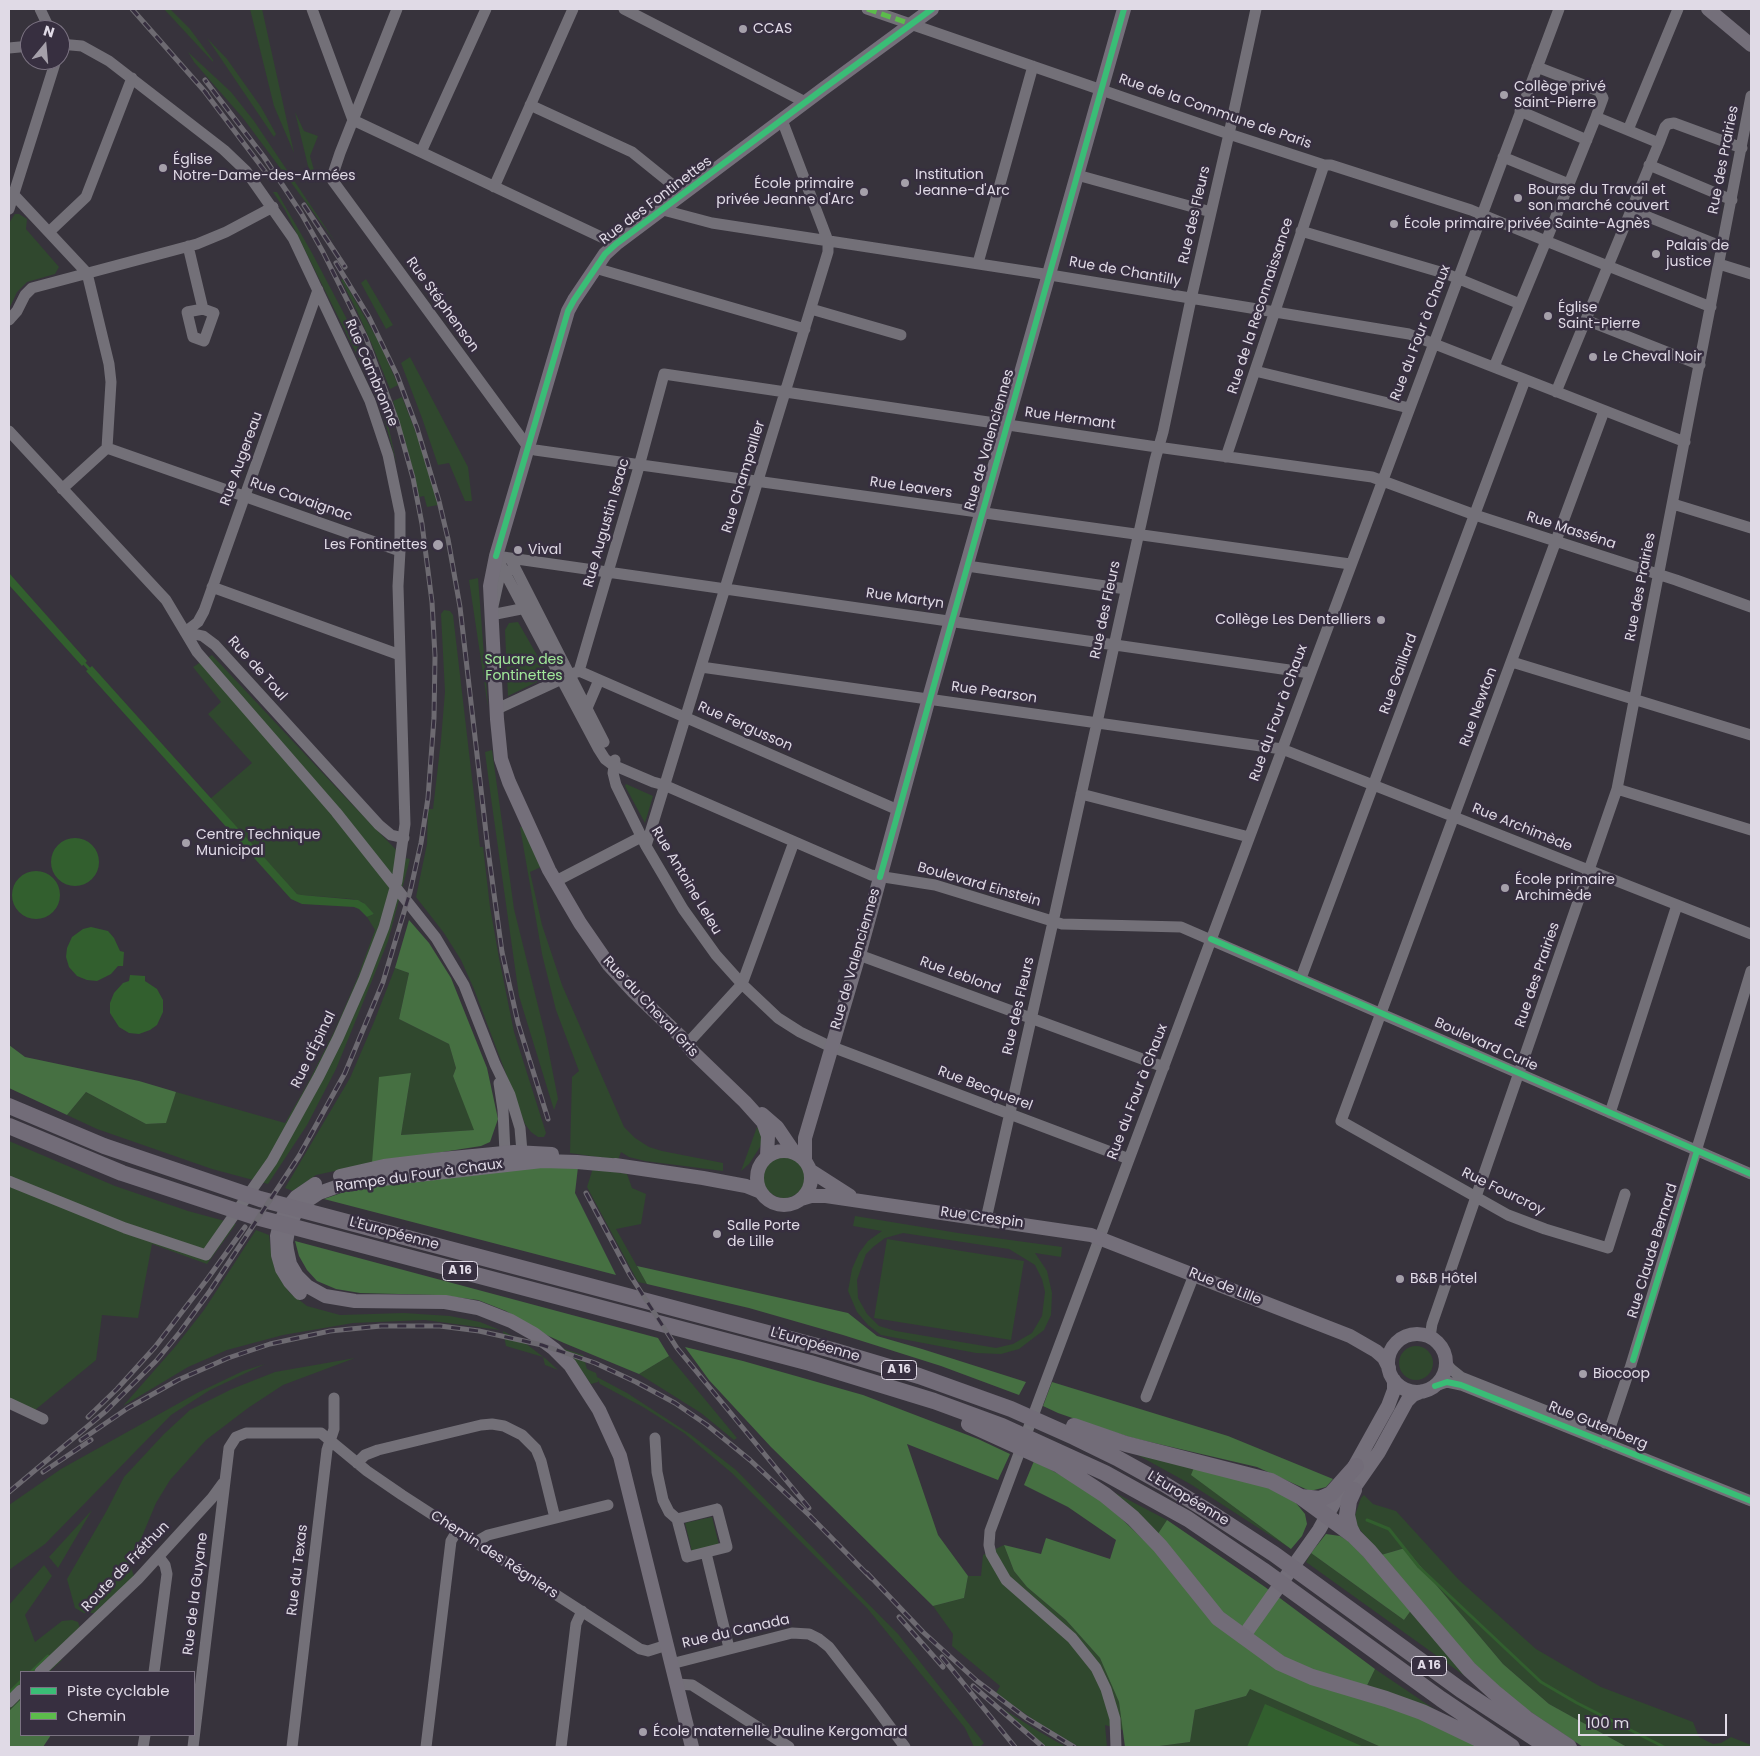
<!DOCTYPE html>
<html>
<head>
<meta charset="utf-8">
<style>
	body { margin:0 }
	#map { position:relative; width:1760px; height:1756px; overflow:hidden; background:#37333c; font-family:Poppins,sans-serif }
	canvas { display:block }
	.frame { position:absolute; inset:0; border:10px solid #e0dae6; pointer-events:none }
	.legend { position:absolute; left:20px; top:1671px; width:175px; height:65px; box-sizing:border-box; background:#372f40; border:1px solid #7b7382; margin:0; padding:6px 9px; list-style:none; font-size:15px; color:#e0dae6 }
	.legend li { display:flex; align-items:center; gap:10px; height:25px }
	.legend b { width:25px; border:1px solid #7b7382 }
	.north { position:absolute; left:20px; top:20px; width:50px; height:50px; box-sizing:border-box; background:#372f40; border:1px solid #7b7382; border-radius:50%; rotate:17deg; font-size:14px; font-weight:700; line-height:20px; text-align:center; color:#e0dae6 }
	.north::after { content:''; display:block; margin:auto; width:18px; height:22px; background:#a5a0aa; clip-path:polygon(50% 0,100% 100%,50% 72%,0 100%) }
	.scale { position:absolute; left:1578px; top:1714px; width:149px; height:22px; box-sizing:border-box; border:2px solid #e0dae6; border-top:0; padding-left:6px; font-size:15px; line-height:18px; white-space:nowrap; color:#e0dae6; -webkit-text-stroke:4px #372f40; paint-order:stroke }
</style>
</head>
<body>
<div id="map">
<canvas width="1760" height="1756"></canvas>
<div class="frame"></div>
<ul class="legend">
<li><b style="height:6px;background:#3abd76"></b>Piste cyclable</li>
<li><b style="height:6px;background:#5cbc4b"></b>Chemin</li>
</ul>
<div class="north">N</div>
<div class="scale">100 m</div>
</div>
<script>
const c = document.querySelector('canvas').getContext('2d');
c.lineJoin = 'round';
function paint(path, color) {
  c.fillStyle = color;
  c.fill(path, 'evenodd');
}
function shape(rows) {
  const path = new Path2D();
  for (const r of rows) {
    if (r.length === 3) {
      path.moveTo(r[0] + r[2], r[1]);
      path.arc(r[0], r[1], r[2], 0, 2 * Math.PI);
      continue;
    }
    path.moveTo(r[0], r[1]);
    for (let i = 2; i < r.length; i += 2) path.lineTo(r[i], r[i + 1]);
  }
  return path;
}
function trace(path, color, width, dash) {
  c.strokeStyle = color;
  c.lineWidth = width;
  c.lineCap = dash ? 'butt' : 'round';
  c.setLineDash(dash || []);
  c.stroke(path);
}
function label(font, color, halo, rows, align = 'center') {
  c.font = font + ' Poppins,sans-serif';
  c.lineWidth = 5;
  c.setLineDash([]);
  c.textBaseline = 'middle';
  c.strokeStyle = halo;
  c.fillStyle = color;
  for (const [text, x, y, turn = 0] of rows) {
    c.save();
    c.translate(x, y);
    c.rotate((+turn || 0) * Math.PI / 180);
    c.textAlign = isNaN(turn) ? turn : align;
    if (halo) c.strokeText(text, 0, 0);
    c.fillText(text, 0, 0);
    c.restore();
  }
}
paint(shape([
	[164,9,170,9,190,29,213,60,213,62],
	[250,9,262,9,294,153,274,106],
	[207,38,227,59,261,107,276,134,274,137],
	[188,52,231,92,254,121,336,243,243,118,194,62],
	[295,112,304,131,318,136,310,156,314,170,311,172,308,166],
	[273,192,277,192,312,253,351,327,370,370,385,411,397,465,383,414,364,369,285,210],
	[15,214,19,214,27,219,26,229,59,267,55,274,27,282,17,292,9,309,9,223],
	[343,279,379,342,398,385,390,389,373,347,357,311,341,280],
	[366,279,393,325,386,329,361,283],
	[410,357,468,467,472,501,465,501,449,463,438,465,422,418,401,363],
	[402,397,420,443,438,505,427,507,424,496,419,497,413,470,393,401],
	[478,578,488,707,469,580],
	[444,610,450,611,453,615,480,847,483,847,490,907,499,958,514,1032,546,1133,544,1137,538,1137,531,1132,525,1124,474,989,461,960,444,933,416,897,427,844,428,809,433,809,441,740,445,692,441,614],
	[518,622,549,676,508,696,505,630,509,623],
	[212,655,347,799,404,858,410,859,388,941,336,1069,307,1125,268,1184,212,1169,97,1129,67,1115,86,1092,146,1124,165,1123,176,1092,285,1123,307,1085,335,1030,357,979,375,930,367,917,374,914,362,902,353,899,302,895,297,894,210,799,252,763,208,714,221,702,193,667],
	[492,750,514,909,546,1038,558,1099,554,1110,519,996,491,798,485,752],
	[626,784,653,796,645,823,625,786],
	[520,827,523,827,541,867,530,872,542,925,562,985,624,1127,635,1138,649,1147,662,1151,723,1163,723,1171,645,1161,629,1157,621,1152,618,1160,570,1153,572,1077,579,1071,556,1010,542,954],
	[395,968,409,973,399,1019,449,1044,456,1068,453,1076,475,1130,401,1135,411,1073,372,1163,316,1175,293,1191,285,1188,350,1078,374,1022],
	[757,1127,761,1134,762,1141,760,1147,749,1164,741,1171],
	[9,1141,115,1186,188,1211,236,1224,207,1264,152,1244,138,1318,102,1315,96,1360,29,1415,9,1406],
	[784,1177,21],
	[593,1168,627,1174,632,1188,646,1194,641,1224,616,1229,647,1284,638,1282,587,1187],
	[855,1216,958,1233,1062,1247,1061,1257,1035,1253,1047,1271,1052,1293,1051,1315,1044,1330,1019,1349,1001,1354,976,1353,881,1335,868,1325,857,1312,848,1291,852,1269,859,1253,868,1241,882,1231,853,1226],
	[903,1233,1009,1249,1027,1260,1035,1265,1042,1279,1045,1292,1042,1316,1032,1333,1013,1344,996,1348,896,1331,879,1326,867,1314,858,1298,857,1280,866,1254,873,1247,885,1238],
	[256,1230,269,1235,272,1259,289,1292,307,1306,340,1315,404,1313,450,1316,480,1322,500,1330,425,1320,353,1323,283,1335,227,1350,188,1367,123,1406,175,1347,204,1310],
	[887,1239,1024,1261,1011,1340,874,1318],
	[503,1331,525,1343,546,1359,558,1370,545,1365,543,1357,506,1346],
	[1416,1363,17],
	[562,1348,583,1355,587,1369,596,1373,597,1377,627,1393,690,1434,736,1470,898,1634,984,1743,980,1747,974,1747,965,1728,867,1608,733,1474,684,1433,643,1407,600,1384,598,1380,598,1382,591,1384,572,1357],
	[669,1356,737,1438,734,1440,701,1413,639,1374],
	[355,1358,283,1385,248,1408,206,1440,170,1480,156,1503,130,1565,134,1576,95,1613,84,1613,75,1608,67,1579,106,1512,124,1477,164,1434,190,1410,232,1389,275,1372],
	[265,1364,210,1390,171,1415,45,1544,9,1570,9,1505,61,1469,197,1393,243,1371],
	[1125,1448,1195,1465,1192,1475,1291,1549,1192,1485],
	[1100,1485,1167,1520,1150,1546],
	[1364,1495,1373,1504,1396,1511,1459,1580,1536,1649,1601,1687,1693,1722,1699,1737,1713,1744,1721,1743,1731,1737,1751,1745,1751,1747,1627,1747,1549,1704,1503,1664,1405,1548,1381,1555,1356,1525,1355,1515,1361,1498],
	[92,1510,58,1568,49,1557],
	[712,1517,719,1545,692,1552,685,1523],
	[1004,1545,1014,1571,1027,1587,1066,1620,1100,1658,1119,1702,1123,1730,1105,1725,1107,1747,1079,1747,1034,1720,996,1693,1000,1686,952,1646,953,1634,933,1606,964,1598,968,1576,981,1576,983,1555],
	[1311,1553,1404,1620,1412,1609,1483,1689,1306,1562],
	[44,1565,52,1576,25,1615,35,1642,62,1621,72,1620,78,1622,80,1628,54,1654,62,1660,49,1672,21,1672,21,1699,9,1711,9,1605],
	[1375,1669,1440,1713,1361,1698],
	[1250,1688,1262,1694,1381,1747,1152,1747,1190,1742,1195,1710,1246,1696],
	[1000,1707,1038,1731,1066,1747,1046,1747]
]), '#30482e');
paint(shape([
	[409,920,429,943,451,978,487,1068,498,1119,490,1142,481,1146,372,1163,379,1077,411,1073,401,1135,474,1130,453,1076,456,1068,449,1044,399,1019,409,973,395,968],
	[9,1045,25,1057,139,1081,176,1092,166,1123,146,1124,86,1092,67,1115,9,1088],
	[554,1166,578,1167,575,1193,616,1275,324,1199,376,1181],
	[295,1241,658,1338,669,1356,639,1374,564,1343,542,1333,506,1311,478,1300,437,1295,360,1293,336,1289,317,1281,307,1270,299,1256],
	[637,1266,848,1313,877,1336,922,1349,1026,1382,1019,1395,941,1366,843,1335,749,1308,647,1284],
	[685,1347,743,1361,863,1395,978,1439,1010,1454,998,1480,907,1444,938,1535,968,1576,964,1598,933,1606,771,1447,709,1380],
	[1052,1382,1228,1436,1333,1479,1326,1487,1310,1491,1257,1467,1133,1438,1107,1430,1058,1413,1043,1406],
	[1034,1461,1070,1480,1104,1502,1150,1546,1167,1520,1265,1587,1375,1669,1361,1698,1418,1717,1481,1747,1381,1747,1250,1689,1246,1696,1195,1710,1190,1742,1152,1747,1125,1747,1119,1702,1100,1658,1066,1620,1027,1587,1014,1571,1004,1545,1041,1554,1046,1538,1110,1559,1116,1540,1068,1507,1024,1485],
	[1195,1465,1258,1480,1296,1503,1305,1514,1307,1524,1302,1536,1291,1549,1191,1475],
	[1326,1534,1340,1536,1351,1543,1412,1609,1404,1620,1311,1553],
	[1405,1548,1503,1664,1549,1704,1627,1747,1583,1747,1513,1700,1460,1650,1381,1555],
	[21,1699,21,1735,51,1735,43,1747,9,1747,9,1711]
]), '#467042');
paint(shape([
	[9,573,87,661,82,666,9,585],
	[92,666,297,894,302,895,358,900,365,904,374,914,367,917,359,909,354,907,302,904,291,899,86,671],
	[75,862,24],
	[36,895,24],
	[91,927,108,931,114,938,120,951,124,952,123,966,118,966,111,974,97,981,87,980,77,976,69,967,66,957,67,948,72,937,83,929],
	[130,975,145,976,145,981,157,989,163,1000,163,1012,157,1025,150,1030,139,1034,129,1033,119,1027,110,1013,110,1003,114,993,123,983,129,981],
	[1265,1704,1364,1747,1247,1747]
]), '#325f2e');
trace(shape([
	[82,661,91,671],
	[1367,1520,1389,1529,1419,1567,1541,1682,1577,1703,1664,1747],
	[31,1672,48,1656],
	[9,1693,21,1681]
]), '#325f2e', 3);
trace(shape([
	[40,9,50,30],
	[312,9,353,120,616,244],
	[397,9,340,153,334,171,333,181,528,447,535,450,634,464,1350,564],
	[624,9,805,102],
	[867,9,1229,134,1324,165,1331,165,1471,210,1546,241,1494,367],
	[9,48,30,46],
	[1537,67,1599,91,1603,98,1596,117],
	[530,105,632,152,684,194],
	[1520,111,1587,140],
	[1596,117,1659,143,1608,266,1546,241,1596,117],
	[1628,130,1678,9],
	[1659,143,1665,127,1668,124,1674,123,1742,148],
	[421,152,486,9],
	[1503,157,1569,184],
	[1649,165,1732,200],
	[1077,175,1211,212],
	[494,187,573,9],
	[14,195,87,273,109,364,111,382,107,448,62,489],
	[9,209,56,60],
	[663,210,712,223,1044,274,1409,334,1685,442],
	[1631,210,1723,247],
	[1301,231,1447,274,1520,304],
	[49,232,86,197,132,78],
	[188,246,203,309],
	[978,263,1033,66],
	[1719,264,1751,274],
	[595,268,805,329],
	[203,309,214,313,204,341,193,337,187,312,203,309],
	[811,309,901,335],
	[9,320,17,311,25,295,32,288,197,244,226,232,273,207],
	[1586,320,1700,365],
	[1255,371,1409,408],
	[1556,392,1608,266,1711,307],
	[1604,411,1341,1121,1508,1215,1545,1229,1608,1248,1625,1194],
	[9,431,166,600,197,652,336,812,436,938,464,985,495,1064,510,1095,520,1128,522,1152,519,1158],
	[107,448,400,551],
	[1226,457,1324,165],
	[1673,504,1751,528],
	[496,556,598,748,605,759,613,765,653,782,664,785,871,875,935,885,1062,924,1181,927,1751,1174],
	[496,556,1310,673],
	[510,558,604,742],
	[967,566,1126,589],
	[511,570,506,572,499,579,491,615,531,607],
	[212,587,400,655],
	[185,632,198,622,204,611,318,290],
	[185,632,203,636,215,645,379,825,391,835,404,838],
	[1512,662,1751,735],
	[701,667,1282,749,1751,934],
	[579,671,898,810],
	[587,708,599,680],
	[497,709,579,671,638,470,664,374,1150,446,1372,477,1475,515,1676,580,1751,607],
	[615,760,613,773,616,785,646,846,683,909,716,955,742,984,778,1018,800,1032,827,1045,1129,1159],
	[1617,789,1751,830],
	[1081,794,1249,837],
	[646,846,828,252,828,241,782,120],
	[556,881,641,837],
	[859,955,1164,1067],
	[1301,978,1525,380],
	[687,1044,742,984,794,842],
	[499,1083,503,1110,505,1153,507,1159],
	[1610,1113,1677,905],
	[9,1181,125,1228,206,1255,272,1161,319,1076,338,1038,364,979,384,927,397,881,405,824,398,586,400,551,400,513,388,455,370,401,293,238,246,171,224,150,109,61,82,46,60,44],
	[986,1219,1053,922,1155,460,1163,432,1191,299,1229,134,1256,9],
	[1430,1337,1432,1324,1617,789,1751,96],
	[1446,1363,1451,1369,1461,1377,1582,1425],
	[1435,1386,1447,1382,1461,1385,1751,1501],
	[1146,1397,1194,1275],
	[9,1403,43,1419],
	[655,1438,657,1472,663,1500,669,1512,677,1519],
	[1605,1443,1630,1368,1751,971],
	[357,1463,365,1455,378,1450,481,1425,492,1424,504,1426,522,1435,536,1449,541,1461,555,1518],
	[717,1509,727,1547,687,1557,677,1519,717,1509],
	[477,1544,481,1539,488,1535,608,1505],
	[706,1553,729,1648],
	[671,1664,792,1633,809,1634,819,1639,829,1647,874,1705,905,1747],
	[40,1672,138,1579,212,1498,223,1483],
	[154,1672,167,1574,165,1565,159,1557],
	[677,1684,692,1685,789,1747],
	[9,1702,21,1690],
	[143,1747,145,1735],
	[193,1747,229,1448,236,1437,246,1433,321,1433,367,1471,402,1495,640,1649,648,1651,667,1645],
	[292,1747,327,1450,334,1429,334,1398],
	[426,1747,451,1541,457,1531],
	[561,1747,576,1624,582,1611],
	[1116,1747,1115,1719,1106,1689,1096,1668,1072,1638,1006,1580,991,1554,989,1545,990,1531,1559,9]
]), '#737078', 11);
trace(shape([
	[1708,9,1751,45],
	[762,1114,777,1127,794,1152],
	[784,1178,27],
	[767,1156,768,1136,763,1122,745,1102,693,1052,680,1036,634,992,609,965,580,923,549,870,509,782,501,759,497,719,490,586,496,556,568,311,574,300,605,254,616,244,823,89,932,9],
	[805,1160,805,1138,859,955,929,698,1124,9],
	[615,1165,703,1178,746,1186,761,1192],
	[622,1166,577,1162,542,1161,347,1183,319,1193,307,1201,297,1210,289,1226,286,1242,287,1250,290,1264,297,1276,307,1286,325,1296,355,1301,445,1302,478,1308,511,1321,534,1334,554,1349,570,1365,599,1410,620,1456,692,1747],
	[811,1171,850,1196],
	[340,1176,384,1166,442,1159,514,1152,552,1154],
	[801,1199,811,1196,826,1196,1091,1235,1350,1336,1376,1351,1384,1358,1389,1368],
	[300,1293,290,1282,282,1269,278,1255,277,1236,281,1220,288,1207,296,1197,315,1184],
	[1417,1363,29],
	[1347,1498,1379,1452,1407,1401,1413,1395,1423,1391],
	[1243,1637,1319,1530,1388,1406,1394,1390,1394,1380]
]), '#746f7a', 14);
trace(shape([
	[9,1106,104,1146,260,1199,832,1350,919,1376,1011,1409,1074,1437,1117,1458,1164,1484,1211,1513,1274,1554,1461,1690,1548,1747],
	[9,1126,122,1173,252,1216,810,1363,934,1401,1002,1426,1105,1473,1188,1519,1263,1570,1441,1699,1512,1747],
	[969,1424,1059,1465,1105,1495,1133,1518,1160,1546,1218,1618,1280,1663,1312,1677,1386,1699,1422,1712,1495,1747],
	[1074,1426,1126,1444,1271,1481,1301,1497,1354,1536],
	[1354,1490,1349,1501,1347,1515,1350,1528,1354,1536,1369,1551,1469,1669,1494,1692,1527,1719,1569,1747],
	[1301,1497,1320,1499,1331,1494,1356,1466]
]), '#726c78', 16);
const rail = shape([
	[132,9,207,94],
	[205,92,270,178],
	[304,205,345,267],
	[336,263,369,317,397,375,417,428,439,501,448,539,460,607,488,850,502,952,518,1023,548,1119],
	[586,1193,630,1275,677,1348,809,1508],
	[88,1417,117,1389,155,1347,208,1278,245,1227],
	[81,1440,128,1408,178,1380,228,1358,270,1344,330,1331,381,1326,440,1326,479,1331,542,1345,595,1363,636,1382,675,1403,707,1425,750,1460,809,1515,871,1578],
	[43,1472,91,1440],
	[9,1492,106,1411,156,1361,180,1332,210,1291,299,1156,345,1073,383,982,410,892,421,843,428,798,434,718,435,656,432,602,422,524,413,478,397,421,366,338,323,252,301,213,264,157,205,80],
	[867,1573,923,1632,977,1681,1026,1718,1074,1747],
	[899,1617,943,1667],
	[942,1657,1015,1747],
	[973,1686,1043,1747]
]);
trace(rail, '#6d6a71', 5);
trace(rail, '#372f40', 3, [9]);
trace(shape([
	[867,9,911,24]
]), '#5cbc4b', 5, [10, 5]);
trace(shape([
	[496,556,568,311,574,300,605,254,616,244,823,89,932,9],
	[880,877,1124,9],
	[1211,939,1751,1174],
	[1633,1360,1697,1151],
	[1435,1386,1447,1382,1461,1385,1751,1501]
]), '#3abd76', 6);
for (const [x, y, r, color] of [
	[743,29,5,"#a5a0aa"],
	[1504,95,5,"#a5a0aa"],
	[163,168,5,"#a5a0aa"],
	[905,183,5,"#a5a0aa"],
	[864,192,5,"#a5a0aa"],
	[1518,198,5,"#a5a0aa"],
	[1394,224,5,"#a5a0aa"],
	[1656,254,5,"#a5a0aa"],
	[1548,316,5,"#a5a0aa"],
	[1593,357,5,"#a5a0aa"],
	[438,545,6,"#a5a0aa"],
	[518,550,5,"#a5a0aa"],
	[1381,620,5,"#a5a0aa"],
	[186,843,5,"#a5a0aa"],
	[1505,888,5,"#a5a0aa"],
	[717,1234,5,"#a5a0aa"],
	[1400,1279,5,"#a5a0aa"],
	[1583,1374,5,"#a5a0aa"],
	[643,1732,5,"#a5a0aa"]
]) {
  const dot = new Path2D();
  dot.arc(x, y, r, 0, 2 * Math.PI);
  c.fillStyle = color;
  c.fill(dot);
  trace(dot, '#372f40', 2);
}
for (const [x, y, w] of [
	[460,1271,35],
	[899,1370,35],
	[1429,1666,35]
]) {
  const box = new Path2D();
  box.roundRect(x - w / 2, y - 9.5, w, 19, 4);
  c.fillStyle = '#372f40';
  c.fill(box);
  trace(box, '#e0dae6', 1);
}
label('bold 12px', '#e0dae6', null, [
	["A 16",460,1271],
	["A 16",899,1370],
	["A 16",1429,1666]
]);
label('14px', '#e0dae6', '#372f40', [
	["CCAS",753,29],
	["Collège privé",1514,87],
	["Saint-Pierre",1514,103],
	["Église",173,160],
	["Notre-Dame-des-Armées",173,176],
	["Institution",915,175],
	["Jeanne-d'Arc",915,191],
	["École primaire",854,184,"right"],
	["privée Jeanne d'Arc",854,200,"right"],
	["Bourse du Travail et",1528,190],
	["son marché couvert",1528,206],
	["École primaire privée Sainte-Agnès",1404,224],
	["Palais de",1666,246],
	["justice",1666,262],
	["Église",1558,308],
	["Saint-Pierre",1558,324],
	["Le Cheval Noir",1603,357],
	["Les Fontinettes",427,545,"right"],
	["Vival",528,550],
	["Collège Les Dentelliers",1371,620,"right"],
	["Centre Technique",196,835],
	["Municipal",196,851],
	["École primaire",1515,880],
	["Archimède",1515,896],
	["Salle Porte",727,1226],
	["de Lille",727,1242],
	["B&B Hôtel",1410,1279],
	["Biocoop",1593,1374],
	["École maternelle Pauline Kergomard",653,1732]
], 'left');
label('14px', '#e0dae6', '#372f40', [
	["Rue de la Commune de Paris",1215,112,19],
	["Rue des Prairies",1724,160,-79],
	["Rue des Fontinettes",656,201,-37],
	["Rue des Fleurs",1195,215,-77],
	["Rue de Chantilly",1125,272,10],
	["Rue Stéphenson",442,305,54],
	["Rue de la Reconnaissance",1261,306,-72],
	["Rue du Four à Chaux",1421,333,-69],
	["Rue Cambronne",371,373,67],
	["Rue Hermant",1070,419,8],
	["Rue de Valenciennes",990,440,-74],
	["Rue Augereau",242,459,-70],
	["Rue Champailler",744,477,-73],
	["Rue Leavers",911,488,8],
	["Rue Cavaignac",301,500,19],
	["Rue Augustin Isaac",607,523,-74],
	["Rue Masséna",1571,531,18],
	["Rue des Prairies",1641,587,-79],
	["Rue Martyn",905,599,8],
	["Rue des Fleurs",1106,610,-78],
	["Rue de Toul",257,669,48],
	["Rue Gaillard",1399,674,-70],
	["Rue Pearson",994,693,8],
	["Rue Newton",1479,707,-70],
	["Rue du Four à Chaux",1279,713,-70],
	["Rue Fergusson",745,727,24],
	["Rue Archimède",1522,828,22],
	["Rue Antoine Leleu",686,881,59],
	["Boulevard Einstein",979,885,16],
	["Rue de Valenciennes",856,959,-74],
	["Rue des Prairies",1538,975,-71],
	["Rue Leblond",960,976,20],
	["Rue des Fleurs",1019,1006,-77],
	["Rue du Cheval Gris",650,1007,47],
	["Boulevard Curie",1486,1045,24],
	["Rue d'Épinal",314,1050,-64],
	["Rue Becquerel",985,1089,21],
	["Rue du Four à Chaux",1138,1092,-69],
	["Rampe du Four à Chaux",419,1176,-8],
	["Rue Fourcroy",1503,1192,26],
	["Rue Crespin",982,1218,8],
	["L'Européenne",394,1234,15],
	["Rue Claude Bernard",1653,1251,-73],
	["Rue de Lille",1225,1287,22],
	["L'Européenne",815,1345,16],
	["Rue Gutenberg",1598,1426,22],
	["L'Européenne",1188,1499,31],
	["Chemin des Régniers",494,1555,33],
	["Route de Fréthun",126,1567,-46],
	["Rue du Texas",298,1570,-83],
	["Rue de la Guyane",196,1594,-83],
	["Rue du Canada",736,1632,-13]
]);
label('14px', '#a1e99a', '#372f40', [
	["Square des",524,660],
	["Fontinettes",524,676]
]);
</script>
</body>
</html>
